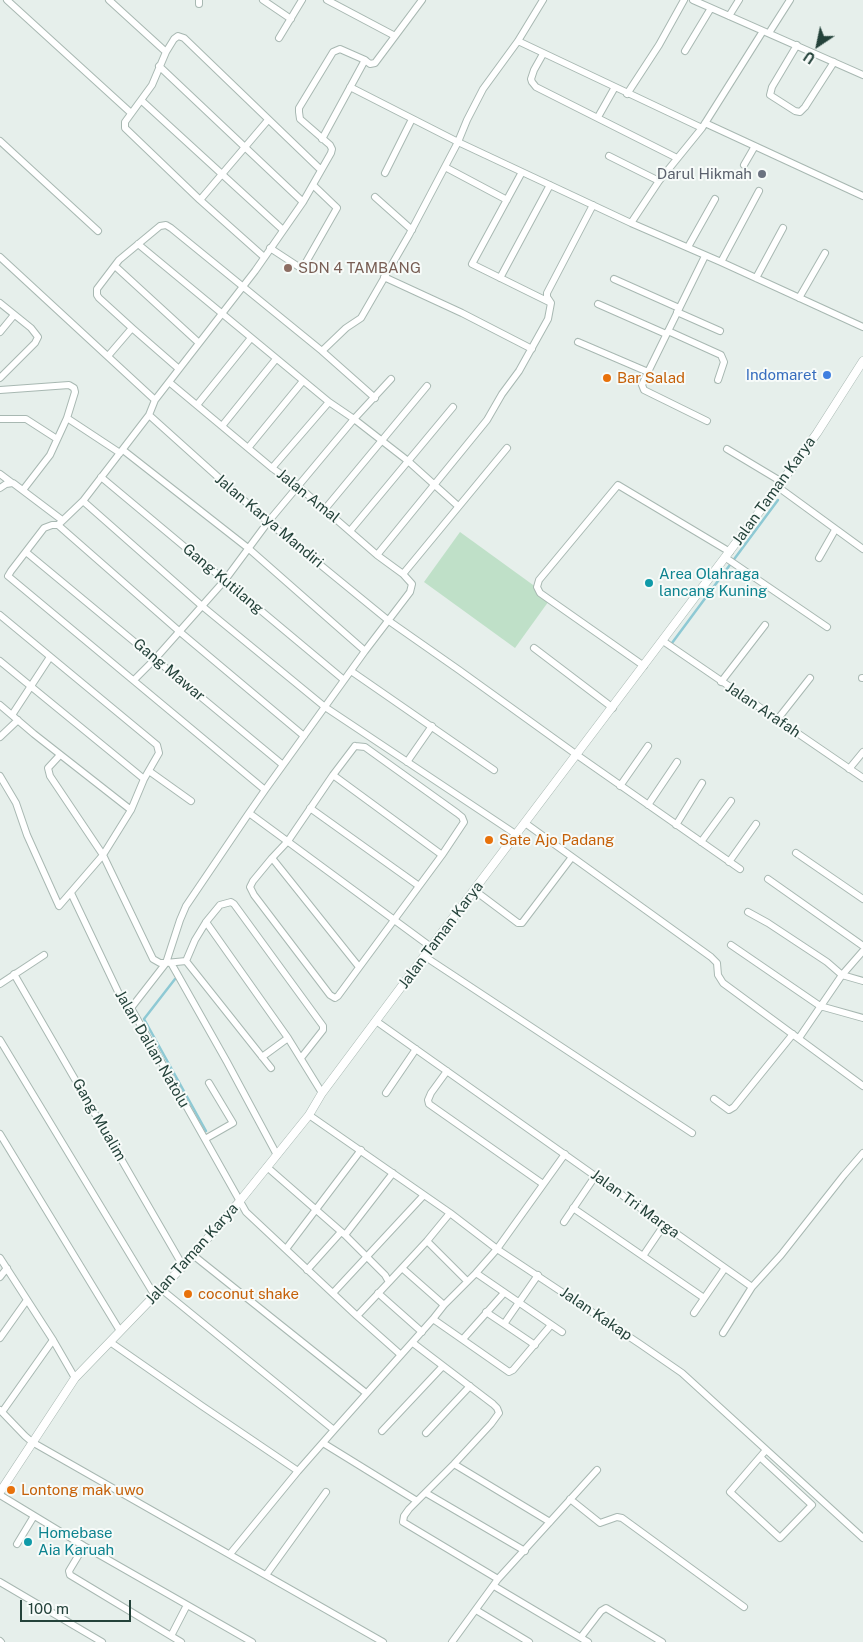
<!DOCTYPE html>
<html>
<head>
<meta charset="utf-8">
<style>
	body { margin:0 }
	#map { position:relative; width:863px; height:1642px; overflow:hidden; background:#e6efeb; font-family:"Public Sans",sans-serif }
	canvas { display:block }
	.north { position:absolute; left:793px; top:20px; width:50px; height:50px; -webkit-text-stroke:4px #f7fbf9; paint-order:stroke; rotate:214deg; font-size:14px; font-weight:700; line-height:20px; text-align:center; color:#24423a }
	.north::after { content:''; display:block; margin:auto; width:18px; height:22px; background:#24423a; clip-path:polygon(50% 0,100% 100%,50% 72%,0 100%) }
	.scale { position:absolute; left:20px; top:1600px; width:111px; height:22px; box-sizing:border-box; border:2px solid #24423a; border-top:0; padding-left:6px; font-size:15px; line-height:18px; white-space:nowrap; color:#24423a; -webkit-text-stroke:4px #f7fbf9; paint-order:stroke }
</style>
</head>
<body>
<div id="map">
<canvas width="863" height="1642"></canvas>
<div class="north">U</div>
<div class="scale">100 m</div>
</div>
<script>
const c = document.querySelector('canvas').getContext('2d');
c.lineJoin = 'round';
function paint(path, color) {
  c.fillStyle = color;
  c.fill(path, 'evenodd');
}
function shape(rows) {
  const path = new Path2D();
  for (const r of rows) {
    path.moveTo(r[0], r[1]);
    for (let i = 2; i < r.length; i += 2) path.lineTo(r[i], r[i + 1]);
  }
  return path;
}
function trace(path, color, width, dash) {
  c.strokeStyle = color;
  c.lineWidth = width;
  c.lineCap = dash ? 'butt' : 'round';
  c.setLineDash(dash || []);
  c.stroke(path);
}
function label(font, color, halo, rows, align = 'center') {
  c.font = font + ' "Public Sans",sans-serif';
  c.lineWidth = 4;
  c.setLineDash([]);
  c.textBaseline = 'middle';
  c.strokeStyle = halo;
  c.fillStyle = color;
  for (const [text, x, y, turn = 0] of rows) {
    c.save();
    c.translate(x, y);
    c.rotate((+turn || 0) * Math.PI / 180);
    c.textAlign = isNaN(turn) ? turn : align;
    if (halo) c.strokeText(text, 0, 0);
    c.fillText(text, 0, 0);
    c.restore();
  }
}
paint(shape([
	[460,532,551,598,515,648,424,582]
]), '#bfe0c8');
trace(shape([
	[672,643,778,500],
	[175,979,144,1019,206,1131]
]), '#8ec9d4', 2.5);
const minor = shape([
	[7,0,131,113],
	[109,0,166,52],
	[263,0,291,19],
	[327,0,395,36],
	[693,0,863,75],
	[199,4,199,0],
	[729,16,739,0],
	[769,33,790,0],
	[279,38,302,0],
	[518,41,702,128],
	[797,45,772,87,770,95,795,111,800,112,805,107,834,62],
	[685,51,711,8],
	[543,54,534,70,531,79,532,82,536,87,677,158],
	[159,66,303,202],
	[350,87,458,142,631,223,721,262,863,327],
	[627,94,659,45,684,0],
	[142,101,283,230],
	[598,117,615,87],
	[705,123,863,196],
	[322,139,365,60,370,64,375,63,422,0],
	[0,141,98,231],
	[609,156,659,181],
	[744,165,755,146],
	[445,167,507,200],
	[522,172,472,264,549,302],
	[385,173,412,119],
	[375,197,412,230],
	[200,200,268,120],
	[631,223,659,181,702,128,763,31],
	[138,244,329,402,354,419,408,461,458,506],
	[688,247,715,199],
	[270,248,299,267,305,264,337,208,313,185],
	[0,257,155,400,149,415,268,522,389,621,459,670,577,755,740,869],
	[264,257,200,200,125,128,125,122,152,85,166,52,174,39,178,36,184,38,321,170],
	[721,262,759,191],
	[115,266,199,343],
	[384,277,462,313,532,349],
	[500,278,550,185],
	[756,278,783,228],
	[614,279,679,308],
	[799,298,825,253],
	[0,303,31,328,38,337,35,343,0,378],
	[598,304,666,334],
	[677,312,720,331],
	[132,328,99,298,97,295,97,289,119,260,160,226,166,225,171,228,322,351,375,398],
	[668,331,721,355,724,362,718,380],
	[0,332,14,315],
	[578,342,648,372,642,385,644,390,707,421],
	[322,351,346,328,361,318,409,235,458,142,467,120,483,89,518,41,543,0],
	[108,356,132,328,179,369],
	[648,372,705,256],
	[169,382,272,468,299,487,377,555,403,574,412,584,410,592,365,651,283,765],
	[0,390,69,385,74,388,75,392,67,418,50,455,23,490],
	[155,400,255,271,303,202,331,153,332,149,330,145,300,119,299,112,299,108,333,52,340,49,365,60],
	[197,405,251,338],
	[67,418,120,453],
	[0,419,26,419,57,439],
	[222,426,276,359],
	[248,448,303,381],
	[727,449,782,482],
	[123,450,248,548,365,651],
	[272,468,329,402],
	[0,474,12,483],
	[101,477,344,680],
	[778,487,863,549],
	[0,488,6,484,13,483,62,520],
	[83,501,202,606,325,707,517,835],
	[325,509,427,386],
	[58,525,180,632,304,736],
	[350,531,453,407],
	[26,552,283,765,265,790,8,576,11,571,44,528,52,525,58,525,83,501,149,415],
	[377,555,487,420,502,394,519,371,548,319,551,303,547,297,547,293,593,205],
	[726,558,827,627],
	[819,558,835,530],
	[403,574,507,448],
	[0,615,157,745,159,753,144,779],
	[663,641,863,778],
	[534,648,613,708],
	[0,661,144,779,131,810,103,855,59,906,27,835,16,803,0,776],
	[644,666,540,593,537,587,539,580,618,485,730,552],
	[351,671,494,770],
	[862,678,863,678],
	[134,680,155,659,225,580,268,522,354,419,391,379],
	[721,682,765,625],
	[0,705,34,734,131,810],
	[12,715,50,657],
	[777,720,810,678],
	[0,737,18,720],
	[355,746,365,747,457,813,462,817,464,822,442,855,338,996,335,998,330,995,254,895,250,887,253,881,272,858,288,841,333,775,355,746],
	[60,755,48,768,50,776,103,855,153,959,160,963,166,963,180,920,186,906,249,813],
	[407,762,432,726],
	[849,769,863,752],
	[149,771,191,801],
	[333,775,442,855],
	[620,786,648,746],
	[265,790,249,813,431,947],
	[648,805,677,762],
	[310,808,419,886],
	[525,823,711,957,717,963,718,975,723,983,863,1086],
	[676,825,702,783],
	[701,842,731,801],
	[796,853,863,899],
	[272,858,359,967],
	[729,862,756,824],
	[768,879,863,946],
	[474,890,518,923,522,923,572,857],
	[71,893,121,998,131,1008,246,1212,357,1316,389,1282],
	[748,912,768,923,827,962,842,975,799,1038],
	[206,922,288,1038,322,1093],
	[731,945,820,1006,863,1018],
	[863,951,842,975,863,981],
	[424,956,692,1133],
	[186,961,271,1068],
	[171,963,227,1062,277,1155],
	[14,974,183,1266],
	[0,984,44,955],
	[131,1008,166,963,186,961,195,940,206,922,220,905,231,902,234,904,323,1026,323,1030,301,1058],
	[376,1021,752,1287],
	[0,1040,155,1296],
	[262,1057,288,1038],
	[447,1071,431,1093,428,1100,429,1104,543,1184],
	[386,1093,416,1049],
	[714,1099,729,1110,734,1107,793,1034],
	[309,1115,450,1213,497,1249,640,1344,682,1373,863,1538],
	[0,1134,120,1331],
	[205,1139,233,1123,209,1083],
	[267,1167,345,1235,385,1275,389,1282,427,1241,450,1213],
	[573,1208,704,1298],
	[564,1222,596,1175],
	[345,1235,393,1173],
	[427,1241,467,1281],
	[286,1249,361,1150],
	[193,1255,366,1393],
	[643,1256,664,1225],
	[0,1258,53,1340,75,1378],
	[402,1268,444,1305],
	[307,1270,341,1232],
	[476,1273,562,1332],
	[0,1277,7,1268],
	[161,1289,334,1430,433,1319],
	[333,1293,424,1195],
	[378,1293,422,1332],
	[486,1312,504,1324],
	[694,1313,725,1268],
	[357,1316,401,1355],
	[551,1325,513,1370,509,1372,433,1319,444,1305,476,1273,497,1249,565,1154],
	[723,1333,752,1287,781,1255,844,1175,863,1153],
	[0,1338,27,1300],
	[463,1339,504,1293],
	[110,1342,202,1406,298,1471,230,1554],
	[413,1343,493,1404,497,1408,499,1413,491,1424,454,1464,409,1509,404,1516,403,1522,498,1579],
	[535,1345,504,1324,538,1275],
	[0,1410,25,1436,32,1442,383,1642],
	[2,1412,53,1340],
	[382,1431,443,1366],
	[426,1433,470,1386],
	[323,1443,417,1501],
	[760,1457,812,1505,780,1538,730,1492,766,1450],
	[454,1464,550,1522],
	[298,1471,334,1430],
	[426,1493,525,1551],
	[0,1495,84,1546,252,1642],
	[570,1499,600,1523,617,1517,622,1518,744,1607],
	[17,1544,34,1516],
	[84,1546,69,1571,70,1575,181,1642],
	[266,1575,326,1492],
	[0,1582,102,1642],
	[494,1586,588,1642],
	[476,1610,529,1642],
	[171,1636,187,1605],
	[581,1637,601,1611,606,1608,662,1642],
	[0,1641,1,1642],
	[452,1642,498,1579,597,1470]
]);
const tertiary = shape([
	[0,1492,75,1378,188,1261,239,1202,309,1115,322,1093,431,947,778,487,817,433,863,361]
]);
trace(minor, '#a8b8b2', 8);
trace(tertiary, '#a8b8b2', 9);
trace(minor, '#fff', 6);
trace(tertiary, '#fff', 8);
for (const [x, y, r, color] of [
	[762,174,5,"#6b7280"],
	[288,268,5,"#8d6e63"],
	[827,375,5,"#3f7fe0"],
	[607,378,5,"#e8710a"],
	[649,583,5,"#0f9aa8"],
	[489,840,5,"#e8710a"],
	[188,1294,5,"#e8710a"],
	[11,1490,5,"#e8710a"],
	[28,1542,5,"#0f9aa8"]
]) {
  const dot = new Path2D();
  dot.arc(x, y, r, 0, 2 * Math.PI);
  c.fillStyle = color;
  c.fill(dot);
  trace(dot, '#f7fbf9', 2);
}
label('15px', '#5b616d', '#f7fbf9', [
	["Darul Hikmah",752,174]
], 'right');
label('15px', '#785e54', '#f7fbf9', [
	["SDN 4 TAMBANG",298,268]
], 'left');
label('15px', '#366cbe', '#f7fbf9', [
	["Indomaret",817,375]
], 'right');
label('15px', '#c56008', '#f7fbf9', [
	["Bar Salad",617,378],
	["Sate Ajo Padang",499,840],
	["coconut shake",198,1294],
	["Lontong mak uwo",21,1490]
], 'left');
label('15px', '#24423a', '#f7fbf9', [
	["Jalan Taman Karya",774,491,-54],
	["Jalan Amal",308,496,39],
	["Jalan Karya Mandiri",269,521,40],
	["Gang Kutilang",223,579,40],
	["Gang Mawar",169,670,40],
	["Jalan Arafah",763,710,34],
	["Jalan Taman Karya",441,935,-53],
	["Jalan Dalian Natolu",152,1049,60],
	["Gang Mualim",99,1120,60],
	["Jalan Tri Marga",635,1204,36],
	["Jalan Taman Karya",192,1254,-48],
	["Jalan Kakap",596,1314,34]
]);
label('15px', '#0d838f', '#f7fbf9', [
	["Area Olahraga",659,574],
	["lancang Kuning",659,591],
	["Homebase",38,1533],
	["Aia Karuah",38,1550]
], 'left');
</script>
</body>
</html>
